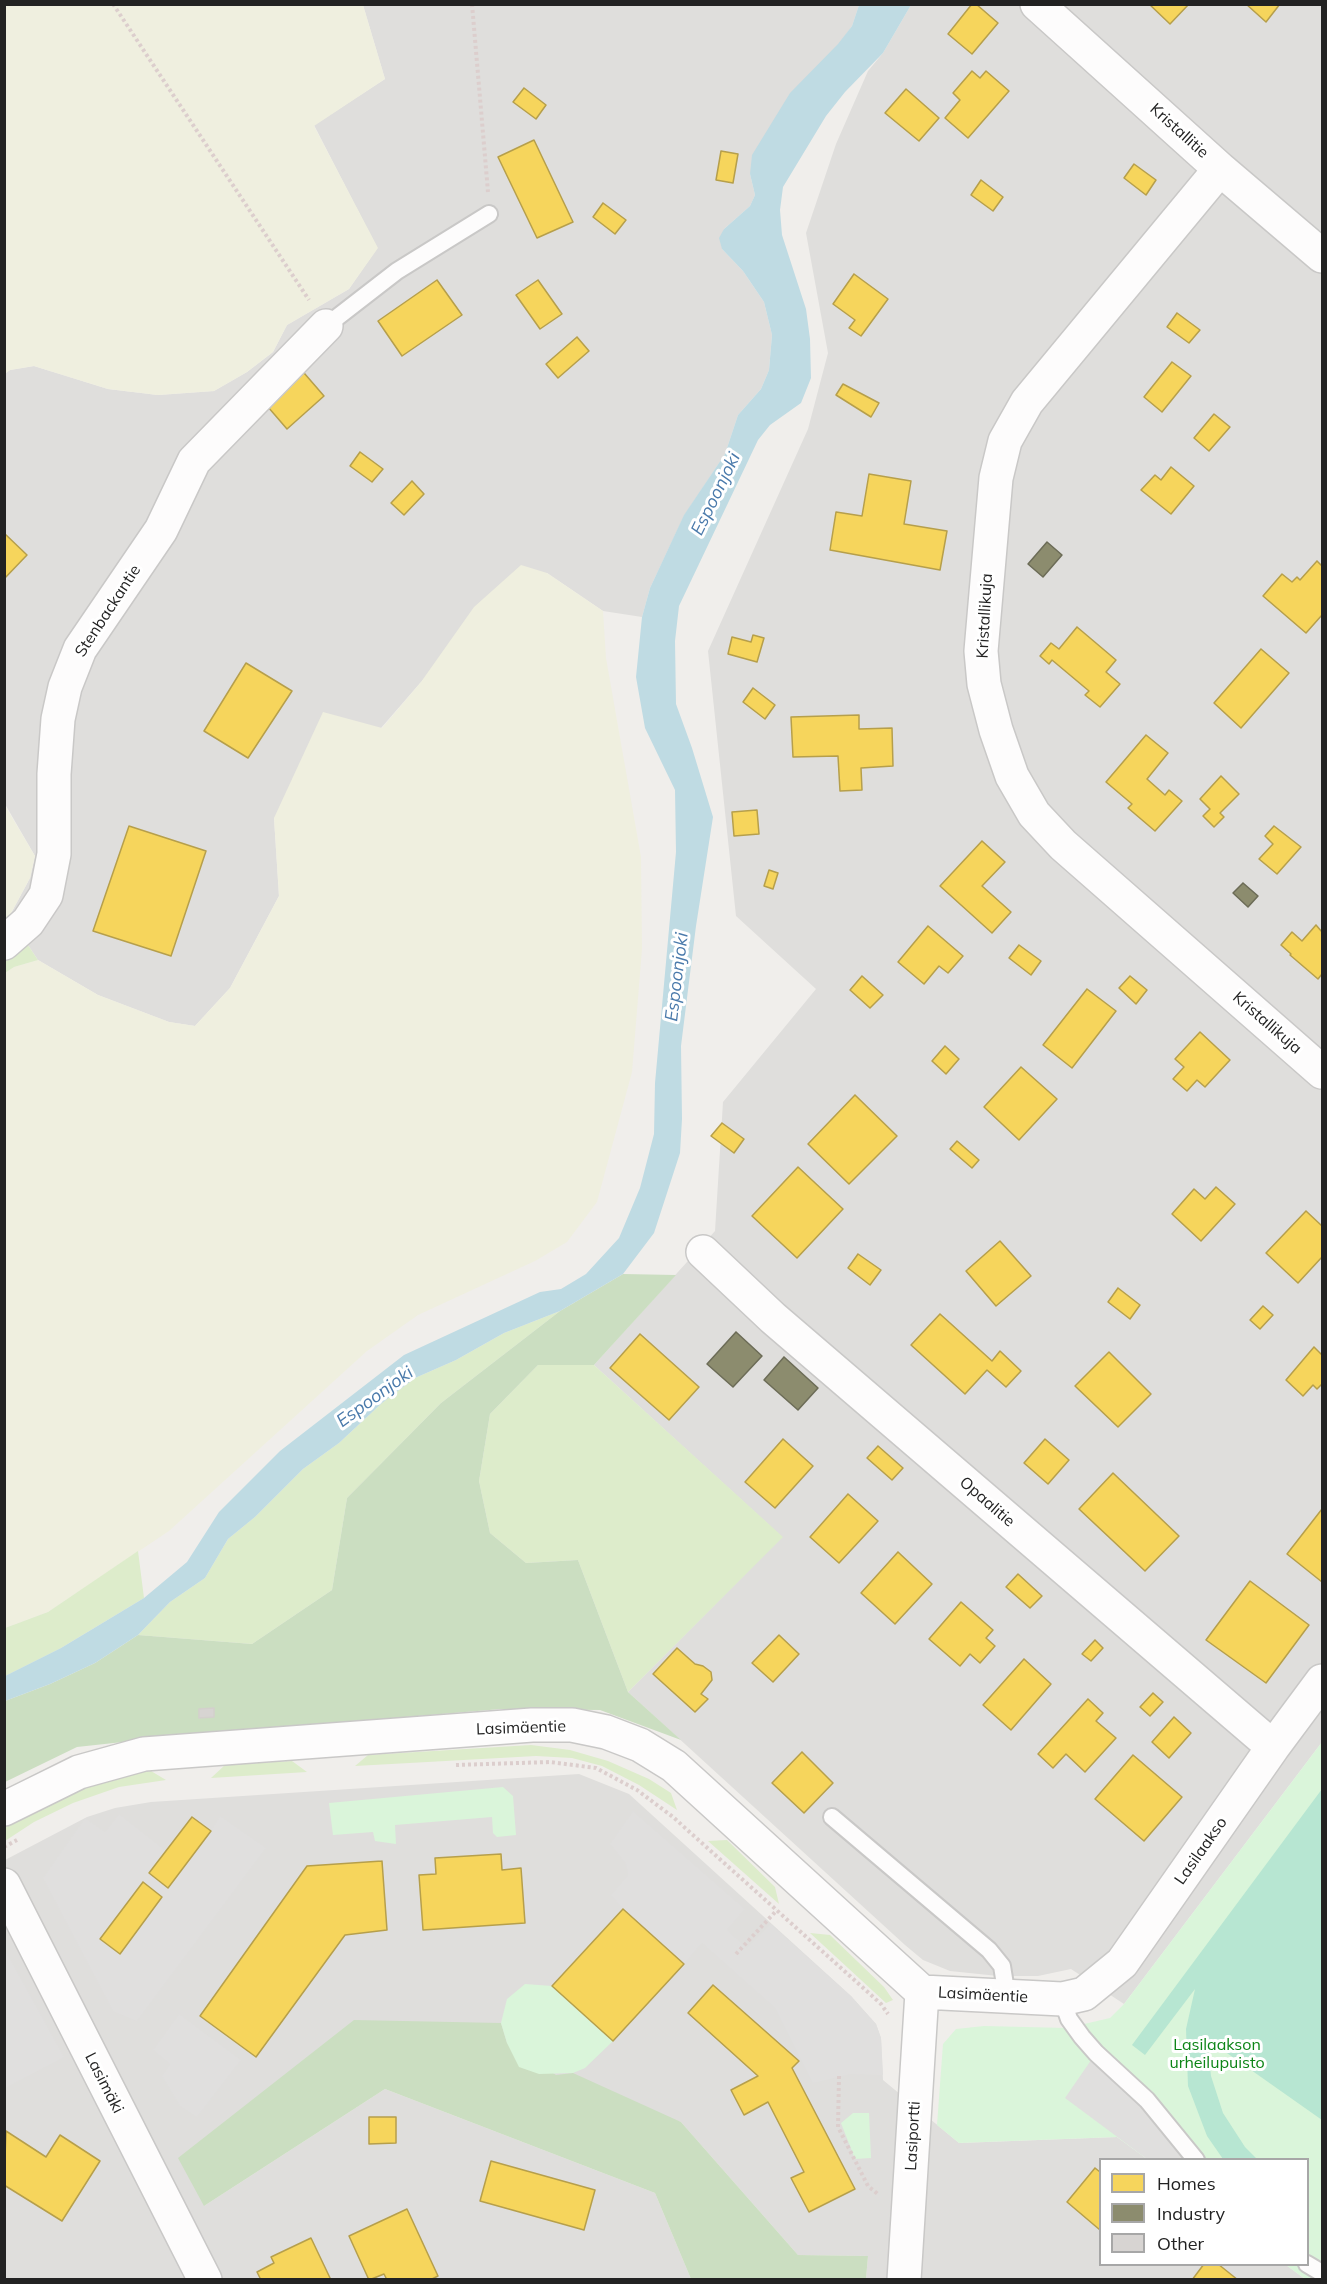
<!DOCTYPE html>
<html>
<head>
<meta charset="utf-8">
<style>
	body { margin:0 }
	#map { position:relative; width:1327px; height:2284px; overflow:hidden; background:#f0eeeb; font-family:Mulish,sans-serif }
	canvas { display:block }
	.frame { position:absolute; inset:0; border:6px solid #222; pointer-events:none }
	.legend { position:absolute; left:1099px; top:2158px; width:210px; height:108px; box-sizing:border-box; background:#fff; border:2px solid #a7a7a7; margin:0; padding:8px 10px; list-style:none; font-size:18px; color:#222 }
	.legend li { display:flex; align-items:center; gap:12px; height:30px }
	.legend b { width:30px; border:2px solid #a7a7a7 }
</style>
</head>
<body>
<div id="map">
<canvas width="1327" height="2284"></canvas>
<div class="frame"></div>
<ul class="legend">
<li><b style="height:16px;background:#f6d55c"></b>Homes</li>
<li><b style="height:16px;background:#8c8c6e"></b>Industry</li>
<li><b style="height:16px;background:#d7d4d2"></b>Other</li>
</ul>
</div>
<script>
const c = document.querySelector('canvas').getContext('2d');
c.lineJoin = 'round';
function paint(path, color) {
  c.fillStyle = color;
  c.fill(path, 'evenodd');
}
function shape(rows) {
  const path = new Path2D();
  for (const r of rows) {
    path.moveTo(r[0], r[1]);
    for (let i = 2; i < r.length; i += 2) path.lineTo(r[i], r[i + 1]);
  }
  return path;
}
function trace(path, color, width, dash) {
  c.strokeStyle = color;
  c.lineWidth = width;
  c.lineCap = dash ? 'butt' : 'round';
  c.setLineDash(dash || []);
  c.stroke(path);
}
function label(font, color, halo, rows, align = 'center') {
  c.font = font + ' Mulish,sans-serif';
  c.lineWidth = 6;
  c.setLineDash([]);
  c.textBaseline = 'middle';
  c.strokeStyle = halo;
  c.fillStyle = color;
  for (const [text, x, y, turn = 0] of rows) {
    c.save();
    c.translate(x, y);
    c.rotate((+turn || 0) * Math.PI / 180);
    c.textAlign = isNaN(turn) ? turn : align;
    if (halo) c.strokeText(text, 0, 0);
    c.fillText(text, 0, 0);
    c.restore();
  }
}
paint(shape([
	[363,5,859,5,852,26,750,174,755,195,750,206,724,229,722,249,743,271,764,302,772,335,769,370,761,389,738,415,725,454,684,516,650,588,642,617,603,611,547,573,421,682,381,728,274,818,279,896,230,988,195,1026,169,1022,98,995,38,960,9,917,30,878,35,856,5,804,4,374,10,370,34,366,108,389,158,395,214,391,247,372,273,352,287,325,349,289,377,248,314,125,385,79],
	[911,5,1322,5,1322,1742,1124,2004,1071,1969,1038,1976,998,1976,950,1971,923,1960,905,1945,628,1692,782,1537,594,1365,715,1231,723,1102,816,989,736,916,708,651,808,429,828,353,806,233,836,144,868,71,883,53],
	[579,1774,629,1794,851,1996,876,2024,881,2038,883,2080,959,2143,1117,2137,1147,2159,1100,2160,1100,2264,1286,2265,1305,2279,866,2279,868,2256,798,2255,681,2122,355,2020,204,2206,385,2089,655,2193,691,2279,5,2280,5,1860,87,1817,115,1808,151,1802]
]), '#dfdedc');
paint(shape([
	[5,4,363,5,385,79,314,126,378,248,349,289,287,325,273,352,247,372,214,391,158,395,108,389,34,366,10,370,5,374],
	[521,565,547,573,603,611,606,658,641,857,642,949,632,1072,597,1202,567,1242,535,1261,418,1315,367,1351,169,1531,48,1612,5,1628,5,973,14,967,38,960,98,995,169,1022,195,1026,230,988,279,896,274,818,323,712,382,728,421,682,474,607],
	[4,804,35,856,30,878,9,917,5,920]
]), '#efefdf');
paint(shape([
	[9,917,38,960,14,967,5,973,5,920],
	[560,1311,441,1403,347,1498,332,1590,252,1644,138,1635,170,1602,205,1578,228,1539,255,1517,303,1469,339,1443,382,1403,415,1378,456,1360,504,1333],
	[538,1365,594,1365,783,1537,628,1692,578,1560,526,1563,490,1533,479,1481,490,1414],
	[138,1551,144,1598,61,1648,5,1676,5,1628,48,1612],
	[531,1745,570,1750,608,1761,649,1779,671,1793,677,1810,639,1785,602,1766,572,1758,536,1756,355,1766,368,1755],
	[292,1761,307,1772,211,1778,225,1765],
	[151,1771,166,1780,119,1787,73,1803,34,1822,5,1841,4,1830,8,1822,69,1790,113,1776],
	[727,1840,775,1887,779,1904,708,1841],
	[810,1933,830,1935,884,1987,893,2000,886,2003]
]), '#ddeccb');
paint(shape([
	[623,1274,676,1275,594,1365,538,1365,490,1414,479,1481,490,1533,526,1563,578,1560,628,1692,681,1740,600,1710,501,1709,169,1737,77,1747,5,1782,5,1701,50,1684,95,1663,138,1635,252,1644,332,1590,347,1498,441,1403,560,1311],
	[354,2020,501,2023,507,2043,556,2075,573,2073,681,2122,798,2255,868,2256,866,2279,691,2279,655,2193,385,2089,204,2206,178,2158]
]), '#cbdec1');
paint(shape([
	[1322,1742,1322,2279,1305,2279,1286,2265,1308,2264,1308,2160,1147,2159,1117,2137,959,2143,937,2125,943,2044,956,2029,984,2026,1067,2028,1110,2018,1124,2004],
	[503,1787,513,1796,516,1835,497,1837,493,1833,492,1817,395,1825,396,1844,375,1841,373,1832,333,1835,329,1803],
	[525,1984,552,1986,613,2041,585,2068,573,2073,539,2074,519,2067,507,2043,501,2023,507,1999],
	[853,2113,869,2113,871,2158,855,2159,841,2123]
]), '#daf5da');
paint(shape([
	[1322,1789,1322,2120,1207,2039,1211,2076,1223,2113,1245,2147,1257,2159,1223,2159,1207,2136,1188,2086,1186,2029,1195,1989,1145,2055,1132,2045]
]), '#b7e6d2');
paint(shape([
	[633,1811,745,1909,727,1930,747,1948,771,1924,851,1996,876,2024,881,2038,883,2075,850,2074,813,2083,776,2009,702,1943,684,1964,623,1909,611,1895,628,1875,626,1864,610,1844],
	[119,1814,166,1851,192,1817,211,1831,220,1816,266,1848,137,2021,113,2011,43,1878,85,1818,105,1832],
	[4,1948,64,2057,5,2088,4,2088],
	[179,2014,241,2060,197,2117,180,2106,162,2076,170,2064,153,2050],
	[1096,2053,1193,2160,1147,2159,1065,2098]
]), '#e0dfde');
paint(shape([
	[859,5,911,5,883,53,845,92,826,116,783,187,780,210,782,235,806,309,810,339,811,378,801,403,770,425,758,440,679,606,675,641,676,704,692,748,713,817,696,926,681,1046,682,1119,680,1153,654,1233,623,1274,560,1311,504,1333,456,1360,415,1378,382,1403,339,1443,303,1469,255,1517,228,1539,205,1578,170,1602,138,1635,95,1663,50,1684,5,1701,5,1676,61,1648,144,1598,187,1562,219,1512,280,1451,404,1355,540,1292,561,1289,586,1274,619,1238,640,1188,654,1134,655,1083,676,852,675,790,645,728,636,677,642,617,650,588,684,515,725,454,738,415,761,389,769,370,772,335,764,302,743,271,722,249,719,238,724,229,750,206,755,195,750,174,752,155,790,93,838,44,852,26]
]), '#bfdbe3');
const homes = shape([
	[972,4,976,4,998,23,972,54,948,34,972,4],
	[1149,4,1189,4,1170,24,1149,4],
	[1246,4,1280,4,1266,22,1246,4],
	[972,71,980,78,986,71,1009,91,968,138,945,118,960,100,953,93,972,71],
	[524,88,546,105,536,119,513,102,524,88],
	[906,89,939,118,919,141,885,113,906,89],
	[534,140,573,222,537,238,498,157,534,140],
	[721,151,738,154,733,183,716,180,721,151],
	[1134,164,1156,180,1146,195,1124,178,1134,164],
	[981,180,1003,197,993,211,971,195,981,180],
	[603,203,626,220,615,234,593,217,603,203],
	[854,274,888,299,861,336,849,328,855,320,833,304,854,274],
	[437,280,462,315,402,356,378,321,437,280],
	[538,280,562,314,540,329,516,295,538,280],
	[1177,313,1200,330,1189,343,1167,327,1177,313],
	[577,337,589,351,558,378,546,364,577,337],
	[1172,362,1191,376,1162,412,1144,397,1172,362],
	[298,366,324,396,287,429,262,400,298,366],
	[843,384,879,403,871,417,836,395,843,384],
	[1214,414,1230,427,1209,451,1194,438,1214,414],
	[360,452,383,469,372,482,350,466,360,452],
	[1171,467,1194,486,1171,514,1141,490,1155,475,1161,480,1171,467],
	[869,474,911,481,904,524,947,531,940,570,830,550,836,512,862,516,869,474],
	[412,481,424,494,404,515,391,503,412,481],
	[4,533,27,555,4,579,4,533],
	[1317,561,1322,566,1322,615,1306,633,1263,596,1282,574,1292,582,1297,577,1300,580,1317,561],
	[1077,627,1116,660,1106,672,1120,684,1100,707,1085,695,1089,691,1052,660,1049,664,1040,656,1051,643,1059,649,1077,627],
	[753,635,764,638,757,662,728,654,732,637,751,642,753,635],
	[1261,649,1289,673,1241,728,1214,703,1261,649],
	[246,663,292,691,248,758,204,731,246,663],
	[753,688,775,705,765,719,743,702,753,688],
	[859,715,859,729,892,728,893,766,861,768,862,790,840,791,838,756,793,757,791,717,859,715],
	[1146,735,1168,753,1147,779,1165,795,1169,790,1182,801,1155,831,1128,808,1132,804,1106,782,1146,735],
	[1221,776,1239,794,1220,813,1224,817,1214,827,1203,816,1210,809,1200,799,1221,776],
	[757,810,759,834,734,836,732,812,757,810],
	[129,826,206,851,171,956,93,931,129,826],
	[1274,826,1301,847,1277,874,1259,859,1273,844,1265,836,1274,826],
	[982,841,1005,862,982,886,1011,912,992,933,940,886,982,841],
	[769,870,778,873,773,889,764,886,769,870],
	[1316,925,1322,932,1322,974,1318,979,1290,955,1291,954,1281,945,1292,932,1302,941,1316,925],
	[928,926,963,956,948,973,939,966,924,984,898,962,928,926],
	[1019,945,1041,961,1031,975,1009,958,1019,945],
	[862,976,883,995,870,1008,850,990,862,976],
	[1130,976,1147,990,1136,1004,1119,988,1130,976],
	[1087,989,1116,1011,1072,1068,1043,1045,1087,989],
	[1200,1032,1230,1060,1205,1087,1197,1080,1187,1091,1173,1079,1184,1067,1175,1059,1200,1032],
	[945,1046,959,1059,946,1074,932,1061,945,1046],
	[1021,1067,1057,1099,1019,1140,984,1107,1021,1067],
	[855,1095,897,1136,849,1184,808,1144,855,1095],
	[722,1123,744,1139,734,1153,711,1136,722,1123],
	[957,1141,979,1160,972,1168,950,1149,957,1141],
	[798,1167,843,1209,797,1258,752,1216,798,1167],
	[1216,1187,1235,1204,1201,1241,1172,1214,1194,1189,1205,1199,1216,1187],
	[1306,1211,1322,1226,1322,1257,1298,1283,1266,1253,1306,1211],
	[1000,1241,1031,1276,996,1306,966,1271,1000,1241],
	[858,1254,881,1270,870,1285,848,1268,858,1254],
	[1118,1288,1140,1305,1130,1319,1108,1302,1118,1288],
	[1263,1306,1273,1315,1260,1329,1250,1320,1263,1306],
	[940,1314,992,1361,1000,1351,1021,1371,1006,1387,987,1370,965,1394,911,1345,940,1314],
	[640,1334,699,1387,669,1420,610,1368,640,1334],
	[1314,1347,1322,1355,1322,1384,1317,1389,1313,1385,1303,1396,1286,1380,1314,1347],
	[1109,1352,1151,1394,1118,1427,1075,1386,1109,1352],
	[783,1439,813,1466,775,1508,745,1482,783,1439],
	[1045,1439,1069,1460,1048,1484,1024,1463,1045,1439],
	[878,1446,903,1468,892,1480,867,1458,878,1446],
	[1113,1473,1179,1536,1145,1571,1079,1509,1113,1473],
	[848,1494,878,1521,839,1563,810,1537,848,1494],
	[1322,1509,1322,1582,1287,1554,1322,1509],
	[898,1552,932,1584,895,1624,861,1593,898,1552],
	[1018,1574,1042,1596,1030,1608,1006,1587,1018,1574],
	[1250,1581,1309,1625,1266,1683,1206,1640,1250,1581],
	[961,1602,993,1630,986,1638,995,1646,980,1663,970,1654,960,1666,929,1639,961,1602],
	[779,1635,799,1654,773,1682,752,1663,779,1635],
	[1095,1640,1103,1648,1091,1661,1082,1654,1095,1640],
	[677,1648,695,1664,703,1666,711,1672,712,1680,701,1694,708,1699,695,1712,653,1674,677,1648],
	[1024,1659,1051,1684,1011,1730,983,1705,1024,1659],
	[1153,1693,1163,1702,1150,1716,1140,1707,1153,1693],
	[1088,1699,1103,1713,1096,1721,1116,1738,1085,1772,1066,1754,1053,1768,1038,1754,1088,1699],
	[1174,1717,1191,1733,1169,1758,1152,1742,1174,1717],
	[802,1752,833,1783,804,1813,772,1783,802,1752],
	[1133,1755,1182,1797,1144,1841,1095,1799,1133,1755],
	[192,1817,211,1831,168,1888,149,1873,192,1817],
	[501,1854,502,1870,521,1868,525,1923,423,1930,419,1875,436,1874,435,1858,501,1854],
	[382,1861,387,1930,345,1935,256,2057,200,2016,307,1866,382,1861],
	[143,1882,162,1897,120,1954,100,1939,143,1882],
	[623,1909,684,1964,613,2041,552,1986,623,1909],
	[713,1985,799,2061,792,2068,855,2189,809,2212,791,2178,804,2172,768,2102,744,2115,731,2090,758,2076,688,2013,713,1985],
	[369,2117,396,2117,396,2143,369,2144,369,2117],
	[6,2131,46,2157,60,2135,100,2161,62,2221,4,2185,6,2131],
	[491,2161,595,2190,584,2230,480,2201,491,2161],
	[1095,2168,1100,2172,1100,2230,1067,2202,1095,2168],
	[407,2209,438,2276,430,2280,387,2280,384,2274,369,2280,349,2236,407,2209],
	[311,2238,331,2280,261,2280,257,2272,274,2263,271,2257,311,2238],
	[1204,2264,1218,2264,1238,2280,1192,2280,1204,2264]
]);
paint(homes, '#f6d55c');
trace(homes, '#b69f4b', 1.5);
const industry = shape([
	[1047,542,1062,555,1043,577,1028,564,1047,542],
	[1243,883,1258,896,1248,907,1233,893,1243,883],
	[736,1332,762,1356,733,1387,707,1364,736,1332],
	[784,1357,818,1388,798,1410,764,1380,784,1357]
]);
paint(industry, '#8c8c6e');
trace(industry, '#6c6c57', 1.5);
const building = shape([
	[214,1708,214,1717,199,1718,199,1709,214,1708]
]);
paint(building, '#d7d4d2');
trace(building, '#d3d0cc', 1.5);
const lane = shape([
	[326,326,397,271,489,214],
	[832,1817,989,1950,1002,1966,1007,1997],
	[1062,1999,1069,2019,1082,2037,1096,2053,1147,2100,1196,2160],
	[1307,2264,1322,2273]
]);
const street = shape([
	[1037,4,1220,169,1322,256],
	[1220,169,1027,402,1005,441,996,478,981,651,984,684,996,730,1012,776,1034,814,1063,845,1322,1072],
	[4,943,28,922,46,895,54,854,54,774,58,719,65,687,80,649,161,530,194,461,326,326],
	[703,1252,773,1318,1273,1747],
	[4,1809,79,1772,144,1754,532,1725,572,1725,606,1732,640,1745,674,1766,922,1992,1062,1999,1084,1994,1122,1963,1273,1747,1322,1681],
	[4,1885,205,2280],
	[904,2280,922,1992]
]);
trace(lane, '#c9c8c7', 20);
trace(street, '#c9c8c7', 36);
trace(shape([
	[113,4,309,300],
	[472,4,488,192],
	[456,1765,550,1762,596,1768,637,1790,673,1817,881,2004,888,2014],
	[4,1847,17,1840],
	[736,1954,777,1910],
	[839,2076,838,2127,868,2186,879,2195]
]), '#dccecd', 4, [3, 3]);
trace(lane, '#fdfcfc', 16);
trace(street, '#fdfcfc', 33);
label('16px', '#222', '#fff', [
	["Kristallitie",1179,131,42],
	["Stenbackantie",108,611,-57],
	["Kristallikuja",985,616,-87],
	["Kristallikuja",1267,1023,41],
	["Opaalitie",987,1502,41],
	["Lasimäentie",521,1728,-2],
	["Lasilaakso",1201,1851,-55],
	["Lasimäentie",983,1995,3],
	["Lasimäki",104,2083,63],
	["Lasiportti",913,2136,-87]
]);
label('16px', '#0c8416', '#fff', [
	["Lasilaakson",1217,2045],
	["urheilupuisto",1217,2063]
]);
label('italic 18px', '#4a7aab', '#fff', [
	["Espoonjoki",716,494,-64],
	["Espoonjoki",677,977,-83],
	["Espoonjoki",375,1397,-36]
]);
</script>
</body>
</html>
